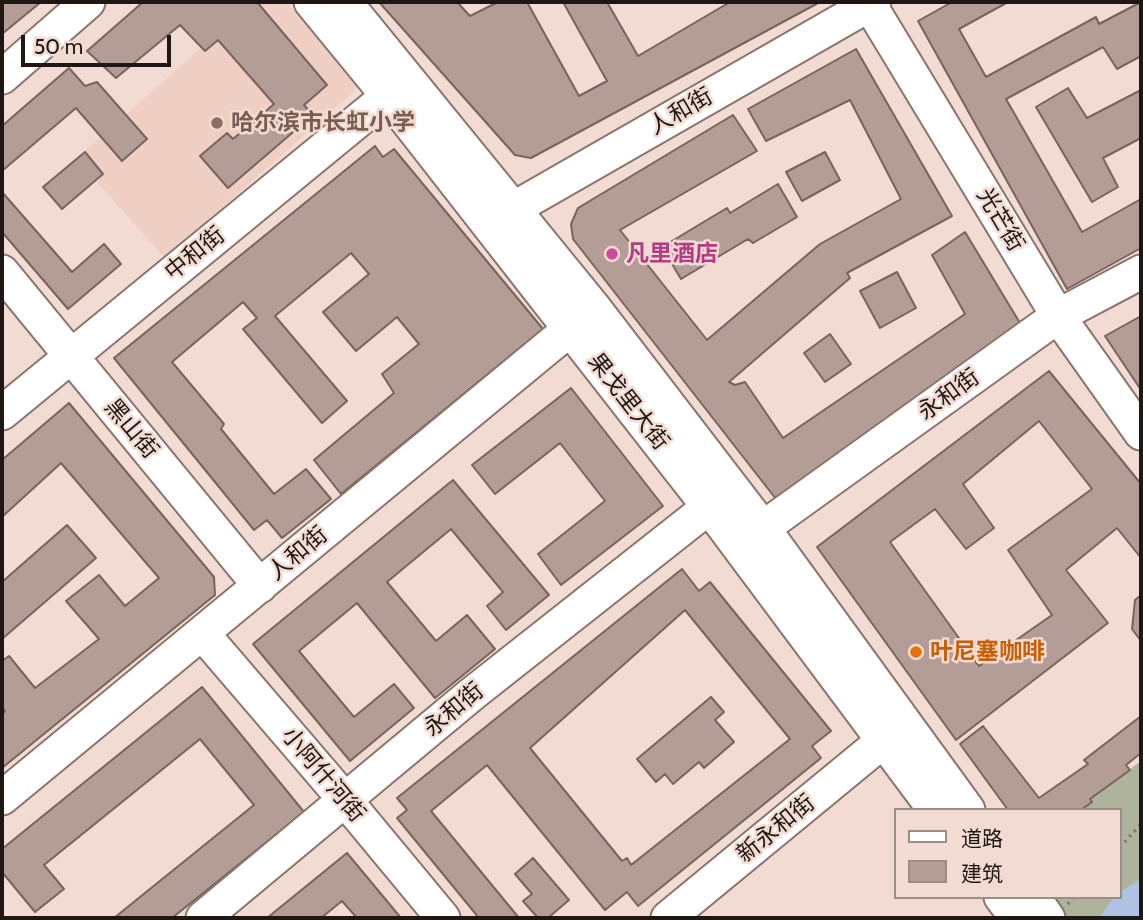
<!DOCTYPE html>
<html>
<head>
<meta charset="utf-8">
<style>
	body { margin:0 }
	#map { position:relative; width:1143px; height:920px; overflow:hidden; background:#f2dbd2; font-family:Cabin,"Noto Sans SC",sans-serif }
	canvas { display:block }
	.frame { position:absolute; inset:0; border:4px solid #1f1714; pointer-events:none }
	.legend { position:absolute; left:894px; top:808px; width:228px; height:91px; box-sizing:border-box; background:#f2dbd2; border:2px solid #9e8d86; margin:0; padding:9px 12px; list-style:none; font-size:21px; color:#1f1714 }
	.legend li { display:flex; align-items:center; gap:14px; height:35px }
	.legend b { width:35px; border:2px solid #9e8d86 }
	.scale { position:absolute; left:21px; top:35px; width:150px; height:32px; box-sizing:border-box; border:4px solid #1f1714; border-top:0; padding-left:9px; font-size:21px; line-height:24px; white-space:nowrap; color:#1f1714; -webkit-text-stroke:5px #f2dbd2; paint-order:stroke }
</style>
</head>
<body>
<div id="map">
<canvas width="1143" height="920"></canvas>
<div class="frame"></div>
<ul class="legend">
<li><b style="height:9px;background:#fff"></b>道路</li>
<li><b style="height:19px;background:#b49d97"></b>建筑</li>
</ul>
<div class="scale">50 m</div>
</div>
<script>
const c = document.querySelector('canvas').getContext('2d');
c.lineJoin = 'round';
function paint(path, color) {
  c.fillStyle = color;
  c.fill(path, 'evenodd');
}
function shape(rows) {
  const path = new Path2D();
  for (const r of rows) {
    path.moveTo(r[0], r[1]);
    for (let i = 2; i < r.length; i += 2) path.lineTo(r[i], r[i + 1]);
  }
  return path;
}
function trace(path, color, width, dash) {
  c.strokeStyle = color;
  c.lineWidth = width;
  c.lineCap = dash ? 'butt' : 'round';
  c.setLineDash(dash || []);
  c.stroke(path);
}
function label(font, color, halo, rows, align = 'center') {
  c.font = font + ' Cabin,"Noto Sans SC",sans-serif';
  c.lineWidth = 5;
  c.setLineDash([]);
  c.textBaseline = 'middle';
  c.strokeStyle = halo;
  c.fillStyle = color;
  for (const [text, x, y, turn = 0] of rows) {
    c.save();
    c.translate(x, y);
    c.rotate((+turn || 0) * Math.PI / 180);
    c.textAlign = isNaN(turn) ? turn : align;
    if (halo) c.strokeText(text, 0, 0);
    c.fillText(text, 0, 0);
    c.restore();
  }
}
paint(shape([
	[253,2,287,2,359,87,165,258,76,159]
]), '#efcfc4');
paint(shape([
	[1141,761,1141,918,1064,918,1048,897,1120,897,1120,810,1076,810]
]), '#aeb39b');
paint(shape([
	[1141,879,1141,918,1099,918,1114,897,1120,897,1120,892]
]), '#b0c2e4');
const building = shape([
	[2,2,41,2,2,34,2,2],
	[143,2,257,2,327,85,304,105,313,115,228,188,200,156,227,133,233,139,274,104,218,40,205,51,180,25,116,78,87,51,143,2],
	[379,2,457,2,470,16,498,2,527,2,579,96,607,81,563,2,607,2,638,56,730,2,820,2,531,158,515,155,379,2],
	[952,2,1008,2,959,29,986,77,1096,17,1099,24,1141,2,1141,56,1117,69,1103,47,1006,99,1082,232,1141,199,1141,248,1067,289,918,21,952,2],
	[856,49,952,216,847,273,850,278,729,382,735,385,745,382,783,438,965,314,932,255,965,232,1020,323,776,499,573,239,571,224,578,208,733,115,757,151,620,230,707,340,820,244,901,199,850,100,766,141,748,109,856,49],
	[69,68,85,86,97,82,147,139,122,161,76,108,2,171,2,126,69,68],
	[1068,88,1087,118,1141,90,1141,138,1103,158,1118,187,1092,202,1036,107,1068,88],
	[375,146,383,157,394,149,543,329,341,494,314,460,394,393,382,374,419,344,397,317,356,351,323,312,369,274,351,253,275,316,347,401,322,423,243,329,257,318,243,302,172,362,224,424,221,429,274,494,306,469,331,499,282,538,267,520,254,530,114,358,375,146],
	[85,152,103,174,62,209,43,187,85,152],
	[825,152,840,180,802,201,786,172,825,152],
	[778,184,797,217,753,243,748,239,681,279,662,247,727,208,730,213,778,184],
	[2,192,72,272,104,244,121,264,68,309,2,232,2,192],
	[897,272,916,308,880,328,860,291,897,272],
	[1141,316,1141,390,1105,336,1141,316],
	[830,334,851,364,825,382,804,353,830,334],
	[1049,371,1141,484,1141,558,1117,528,1066,570,1108,623,956,740,817,547,1049,371],
	[1039,421,1092,489,1008,550,1052,615,979,666,890,542,935,509,966,549,994,528,963,484,1039,421],
	[571,388,663,506,561,585,538,554,605,501,560,443,495,494,472,465,571,388],
	[69,403,214,577,215,595,2,768,2,714,5,711,2,708,2,661,9,656,35,688,99,639,66,601,99,575,125,606,159,578,61,463,2,517,2,460,69,403],
	[453,480,549,595,506,630,487,606,503,592,451,529,387,582,436,641,467,615,495,649,435,698,357,603,299,651,354,717,394,684,414,708,350,761,253,644,453,480],
	[67,525,96,558,2,639,2,582,67,525],
	[682,569,699,591,710,582,831,731,812,746,821,758,638,906,627,892,605,910,487,765,431,811,519,918,479,918,397,818,407,810,397,798,682,569],
	[685,610,790,739,631,865,627,858,622,861,530,748,685,610],
	[1141,595,1141,641,1132,629,1135,600,1141,595],
	[202,687,304,812,172,918,114,918,254,805,200,739,44,865,64,889,35,912,2,872,2,849,202,687],
	[711,697,724,712,715,720,734,742,704,768,699,762,673,784,665,774,656,782,637,759,711,697],
	[1141,716,1141,753,1126,765,1130,770,1090,799,1092,802,1081,810,1008,810,960,744,983,726,1039,798,1088,764,1084,760,1141,716],
	[347,853,401,918,357,918,342,901,321,918,267,918,347,853],
	[533,858,569,900,548,918,538,918,523,901,532,894,515,874,533,858]
]);
paint(building, '#b49d97');
trace(building, '#78635d', 2);
const secondary = shape([
	[311,2,388,96,709,507,935,810],
	[345,2,595,309,763,528,968,810],
	[868,2,1058,316,1141,433],
	[2,77,88,2],
	[495,222,513,209,874,2],
	[2,272,260,586],
	[2,413,388,96],
	[763,528,1058,316,1141,272],
	[202,633,346,801,443,918],
	[2,798,587,315],
	[1001,897,1017,918],
	[1033,897,1048,918],
	[203,918,472,694,709,507],
	[668,918,883,741]
]);
trace(secondary, '#8a756d', 37);
trace(shape([
	[1120,847,1141,824],
	[1068,904,1074,897]
]), '#81726c', 3.5, [2, 5]);
trace(secondary, '#fff', 33);
for (const [x, y, r, color] of [
	[217,123,7,"#8d6e63"],
	[612,254,7,"#d1479c"],
	[916,652,7,"#e8710a"]
]) {
  const dot = new Path2D();
  dot.arc(x, y, r, 0, 2 * Math.PI);
  c.fillStyle = color;
  c.fill(dot);
  trace(dot, '#f2dbd2', 2.5);
}
label('23px', '#1f1714', '#f2dbd2', [
	["人和街",681,112,-30],
	["光芒街",1000,220,59],
	["中和街",195,254,-39],
	["永和街",949,395,-36],
	["果戈里大街",628,402,52],
	["黑山街",131,429,50],
	["人和街",298,554,-40],
	["永和街",454,710,-40],
	["小阿什河街",323,775,50],
	["新永和街",776,829,-39]
]);
label('bold 23px', '#785e54', '#f2dbd2', [
	["哈尔滨市长虹小学",231,123]
], 'left');
label('bold 23px', '#b23c85', '#f2dbd2', [
	["凡里酒店",626,254]
], 'left');
label('bold 23px', '#c56008', '#f2dbd2', [
	["叶尼塞咖啡",930,652]
], 'left');
</script>
</body>
</html>
